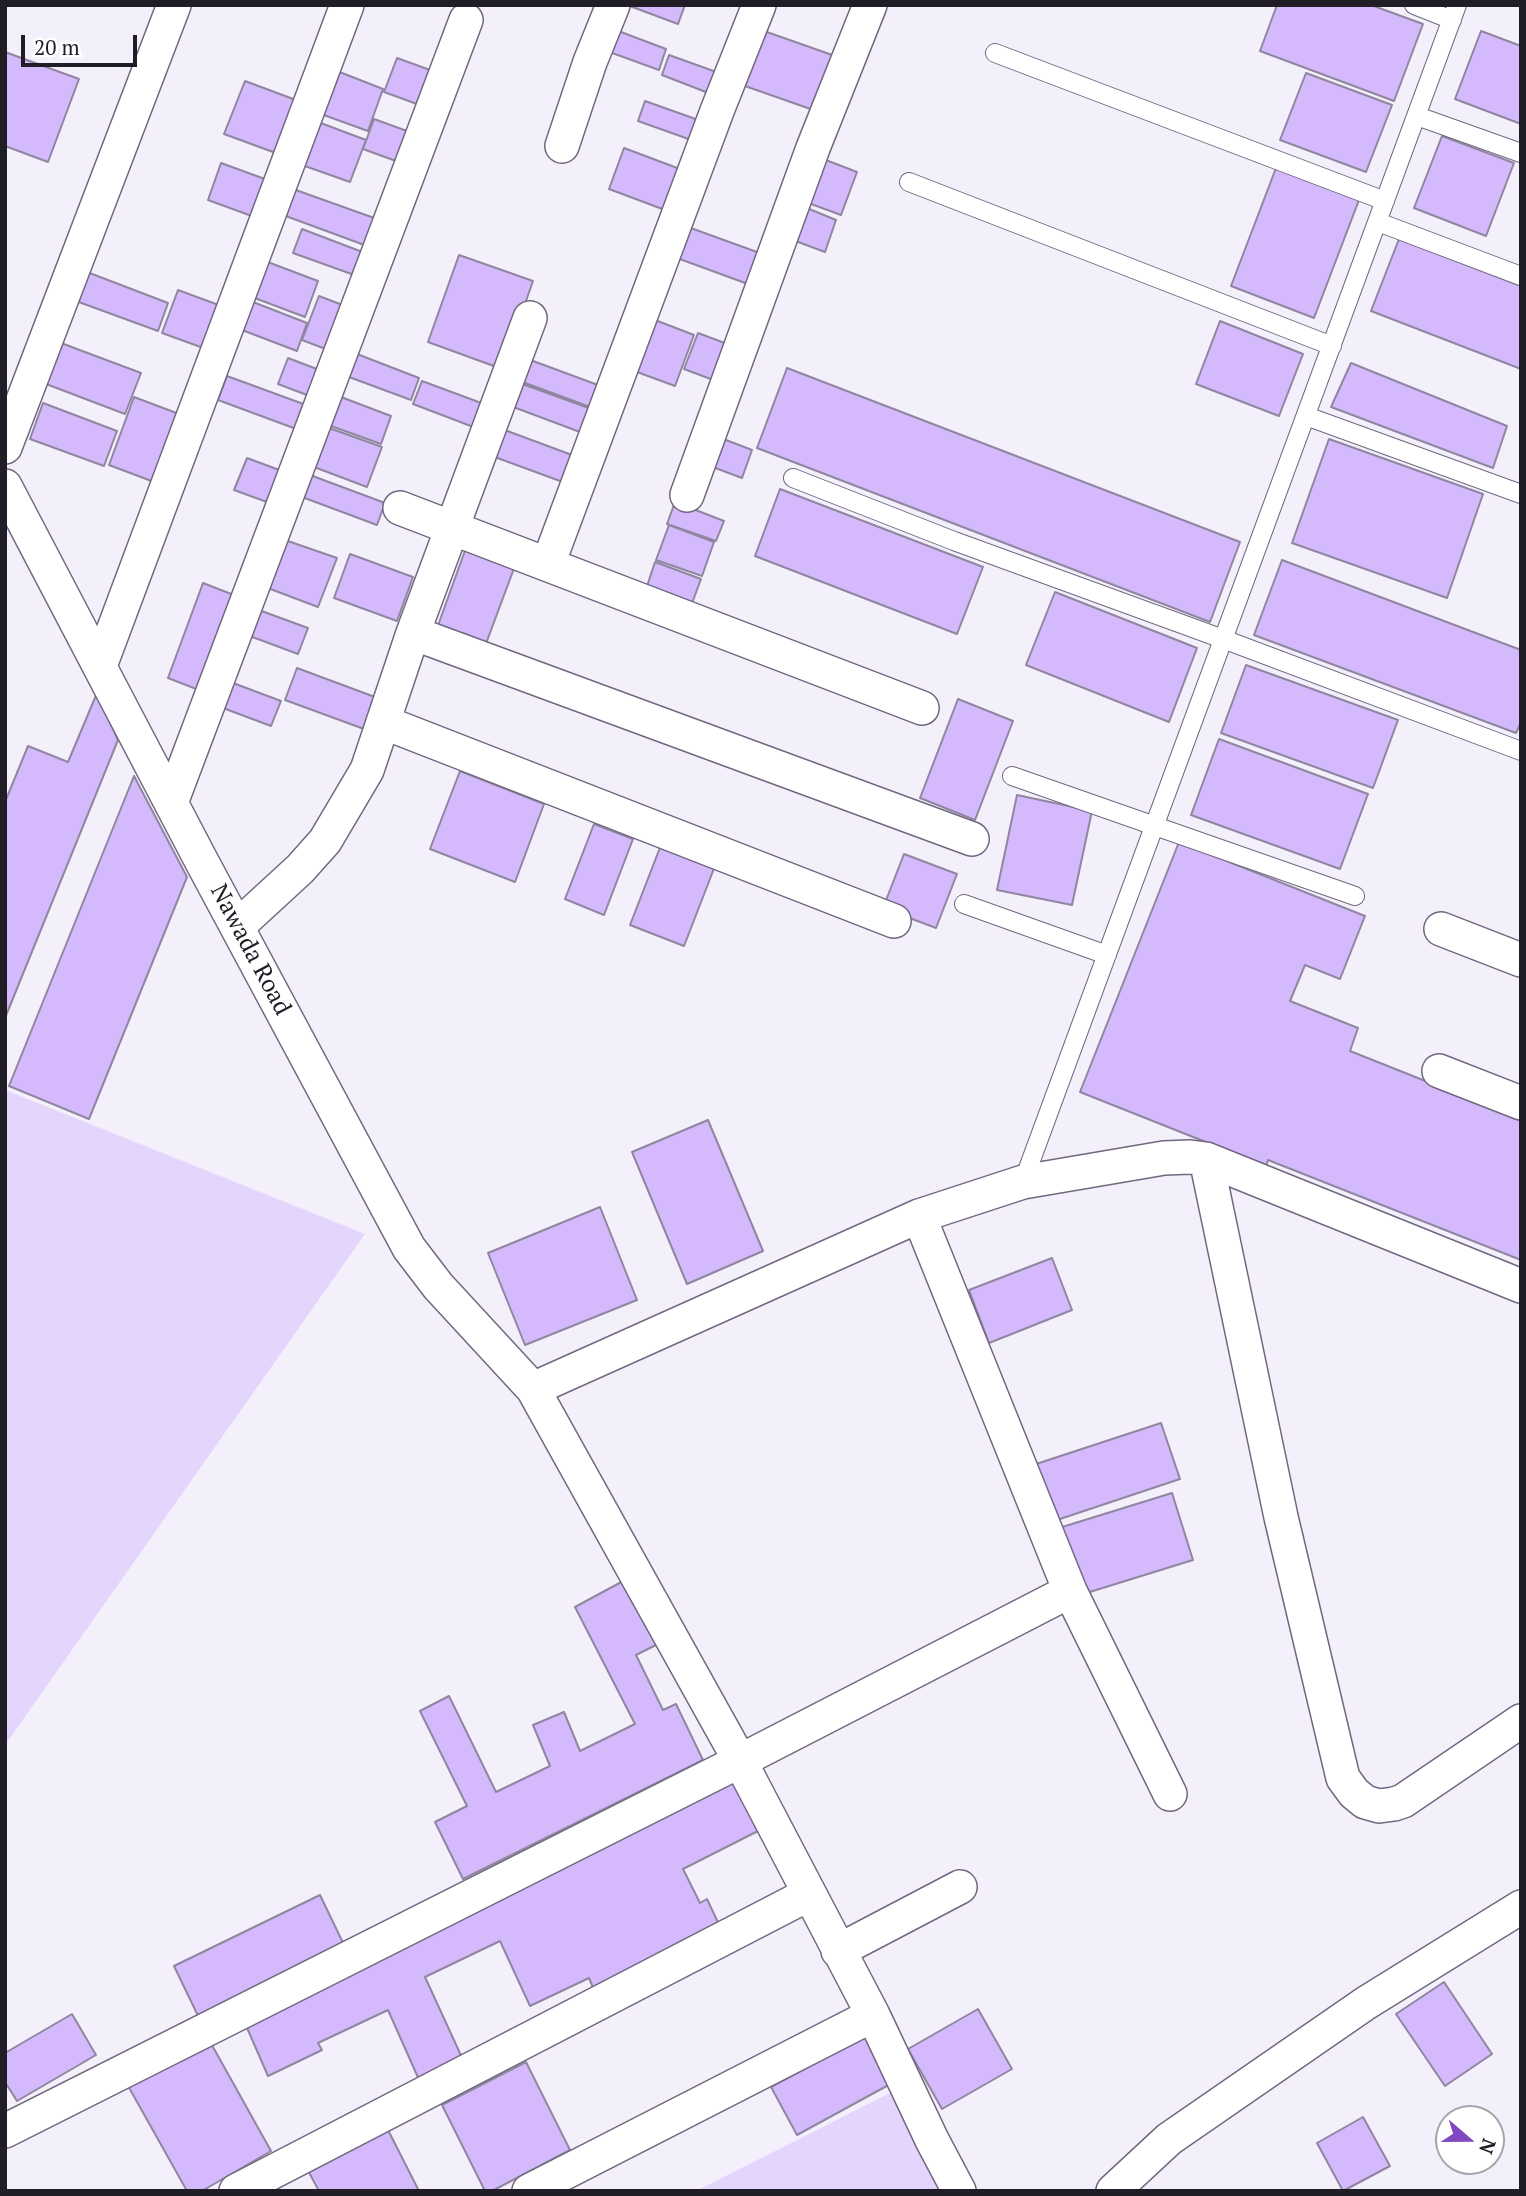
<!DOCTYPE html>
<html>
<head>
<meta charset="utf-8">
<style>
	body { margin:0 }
	#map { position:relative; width:1526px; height:2196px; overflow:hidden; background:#f4f0fb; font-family:"PT Serif",serif }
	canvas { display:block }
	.frame { position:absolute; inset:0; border:7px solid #211d27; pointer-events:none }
	.north { position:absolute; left:1435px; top:2105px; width:70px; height:70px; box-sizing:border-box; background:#fff; border:2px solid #a6a5a9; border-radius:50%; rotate:110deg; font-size:19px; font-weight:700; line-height:28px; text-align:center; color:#211d27 }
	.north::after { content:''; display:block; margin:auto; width:24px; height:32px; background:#8149c0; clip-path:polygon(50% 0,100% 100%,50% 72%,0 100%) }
	.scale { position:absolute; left:21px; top:35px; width:116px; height:32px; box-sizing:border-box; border:4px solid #211d27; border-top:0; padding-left:9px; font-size:21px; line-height:24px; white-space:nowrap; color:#211d27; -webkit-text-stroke:5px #fff; paint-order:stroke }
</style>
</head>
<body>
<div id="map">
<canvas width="1526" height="2196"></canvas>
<div class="frame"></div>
<div class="north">N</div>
<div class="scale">20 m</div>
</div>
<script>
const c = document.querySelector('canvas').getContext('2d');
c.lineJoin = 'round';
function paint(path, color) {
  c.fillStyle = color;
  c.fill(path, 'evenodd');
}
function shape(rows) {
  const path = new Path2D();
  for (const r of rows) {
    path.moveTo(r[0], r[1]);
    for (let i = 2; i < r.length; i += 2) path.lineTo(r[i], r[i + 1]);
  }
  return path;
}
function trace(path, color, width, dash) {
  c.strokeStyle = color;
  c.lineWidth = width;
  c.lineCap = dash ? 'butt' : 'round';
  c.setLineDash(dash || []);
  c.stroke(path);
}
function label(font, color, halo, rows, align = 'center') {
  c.font = font + ' "PT Serif",serif';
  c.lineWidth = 6;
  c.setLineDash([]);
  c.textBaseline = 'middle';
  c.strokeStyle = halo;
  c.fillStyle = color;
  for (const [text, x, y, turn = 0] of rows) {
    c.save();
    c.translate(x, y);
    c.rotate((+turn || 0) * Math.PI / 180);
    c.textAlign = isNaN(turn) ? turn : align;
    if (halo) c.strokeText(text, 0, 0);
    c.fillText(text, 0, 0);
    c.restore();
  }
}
paint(shape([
	[5,1090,365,1234,5,1745],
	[892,2092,950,2191,696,2191]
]), '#e3d5fb');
const building = shape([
	[627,5,685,5,678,24,627,5],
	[1277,5,1371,5,1423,24,1394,101,1260,51,1277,5],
	[613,29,666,49,659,70,604,50,613,29],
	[764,31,838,57,819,112,745,86,764,31],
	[1481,31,1521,46,1521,124,1455,99,1481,31],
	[5,52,79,79,48,162,5,146,5,52],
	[669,55,719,73,711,94,662,75,669,55],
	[397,58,441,74,428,108,384,92,397,58],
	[337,71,383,89,368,131,321,114,337,71],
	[1306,73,1392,105,1366,172,1280,140,1306,73],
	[245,81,304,103,284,156,224,134,245,81],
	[645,101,704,122,697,142,638,121,645,101],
	[374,119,418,135,407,165,363,149,374,119],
	[318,122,366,140,350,182,302,165,318,122],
	[1442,136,1514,163,1486,236,1414,208,1442,136],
	[624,148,688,172,673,213,609,189,624,148],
	[818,157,857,172,841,215,803,201,818,157],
	[221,163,273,182,260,219,208,200,221,163],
	[1276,168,1359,200,1314,318,1231,286,1276,168],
	[293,189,377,219,367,246,283,215,293,189],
	[802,206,836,220,825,252,790,239,802,206],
	[688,227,768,256,756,287,677,258,688,227],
	[302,229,365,253,357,276,293,253,302,229],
	[1399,239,1521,286,1521,369,1371,311,1399,239],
	[459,255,533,281,502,369,428,342,459,255],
	[265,261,318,281,305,317,252,297,265,261],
	[87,272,168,303,158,331,76,301,87,272],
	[178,290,224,307,209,350,162,333,178,290],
	[319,296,353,309,336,353,302,340,319,296],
	[253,302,307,323,297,351,242,330,253,302],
	[655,320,694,335,675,386,637,372,655,320],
	[1220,321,1303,354,1279,416,1196,384,1220,321],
	[698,333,738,348,724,384,684,369,698,333],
	[61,343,141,373,125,414,46,384,61,343],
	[357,354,419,378,411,400,349,377,357,354],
	[288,358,330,374,320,400,278,384,288,358],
	[525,358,606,388,598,410,517,380,525,358],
	[1351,363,1507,426,1493,468,1331,407,1351,363],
	[787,368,1240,542,1210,622,757,448,787,368],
	[227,376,317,409,307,433,218,400,227,376],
	[422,381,484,404,476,428,413,404,422,381],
	[517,382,597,411,588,435,508,405,517,382],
	[134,397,187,417,162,485,109,465,134,397],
	[341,397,391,416,381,444,331,426,341,397],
	[43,403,117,431,104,466,30,439,43,403],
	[329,428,382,447,367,487,314,467,329,428],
	[502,429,580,458,571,485,492,456,502,429],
	[713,435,752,450,742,478,702,463,713,435],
	[1329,439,1483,494,1447,598,1292,543,1329,439],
	[247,458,290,474,278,506,234,490,247,458],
	[310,475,385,503,377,525,302,497,310,475],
	[780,489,983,567,957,634,755,556,780,489],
	[675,502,724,521,716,541,667,524,675,502],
	[669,525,714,542,702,576,656,560,669,525],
	[282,539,337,558,318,607,265,587,282,539],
	[467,545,516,563,484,649,436,631,467,545],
	[350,554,413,577,397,621,334,598,350,554],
	[1282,560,1521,650,1521,722,1516,733,1254,635,1282,560],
	[655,562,701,579,691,606,646,589,655,562],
	[203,583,239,597,204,692,168,678,203,583],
	[1055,592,1197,648,1169,722,1026,665,1055,592],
	[256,609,308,628,298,654,247,635,256,609],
	[1246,665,1398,720,1373,788,1221,733,1246,665],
	[297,668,375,697,364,729,285,700,297,668],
	[225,680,281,701,271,726,215,705,225,680],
	[97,693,118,740,5,1018,5,802,28,746,68,762,97,693],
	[958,699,1013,721,975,820,920,798,958,699],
	[1219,739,1368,794,1340,869,1191,815,1219,739],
	[460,771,544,804,515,882,430,849,460,771],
	[134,776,187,877,89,1119,9,1086,134,776],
	[1017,795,1092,811,1072,905,997,890,1017,795],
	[594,824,633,839,604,915,565,899,594,824],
	[1179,842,1365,916,1340,979,1305,965,1290,1001,1358,1028,1350,1051,1521,1119,1521,1260,1268,1160,1266,1166,1080,1092,1179,842],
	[661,845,715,866,684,946,630,925,661,845],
	[904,854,957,874,936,928,883,908,904,854],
	[708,1120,763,1251,687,1284,632,1152,708,1120],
	[600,1207,637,1300,525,1345,488,1253,600,1207],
	[1052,1258,1072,1310,989,1343,969,1290,1052,1258],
	[1161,1423,1180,1479,1048,1523,1030,1466,1161,1423],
	[1172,1493,1193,1560,1080,1595,1059,1528,1172,1493],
	[625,1580,658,1644,636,1655,663,1710,676,1704,703,1760,463,1879,435,1822,467,1806,420,1711,449,1696,496,1792,550,1766,533,1725,564,1712,580,1751,635,1724,575,1607,625,1580],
	[730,1774,758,1831,683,1869,700,1903,707,1899,723,1933,596,1995,589,1978,530,2006,500,1941,425,1977,464,2062,420,2082,388,2010,318,2043,322,2050,268,2076,244,2021,730,1774],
	[320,1895,346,1949,200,2020,174,1966,320,1895],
	[1444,1982,1492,2054,1445,2086,1396,2014,1444,1982],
	[978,2009,1012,2069,942,2109,908,2049,978,2009],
	[72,2014,96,2055,17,2101,5,2082,5,2053,72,2014],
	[869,2034,894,2082,797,2135,771,2087,869,2034],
	[208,2038,271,2151,202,2191,187,2191,127,2084,208,2038],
	[526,2062,570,2150,492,2191,485,2191,442,2105,526,2062],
	[1363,2117,1390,2166,1343,2191,1317,2143,1363,2117],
	[386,2126,419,2191,319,2191,306,2167,386,2126]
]);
paint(building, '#d4bafc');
trace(building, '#8f869f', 2);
const lane = shape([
	[1414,5,1452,20],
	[995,53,1385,201],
	[1417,116,1521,153],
	[909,182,1332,346],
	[1378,222,1521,276],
	[1306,416,1521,494],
	[793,478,954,541,1223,639,1521,751],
	[1012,776,1355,896],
	[964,904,1107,955],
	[1023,1182,1457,5]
]);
const street = shape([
	[562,146,590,62,613,5],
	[5,447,174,5],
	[5,486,202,862,409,1248,438,1286,533,1389,740,1761,873,2015,932,2140,959,2191],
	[687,495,813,148,870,5],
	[400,508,922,708],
	[548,564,717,111,759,5],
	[413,633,972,839],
	[100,666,347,5],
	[383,722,894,921],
	[171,803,466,20],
	[238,926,300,869,325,841,367,770,413,633,530,318],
	[1441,929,1521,960],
	[1439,1071,1521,1103],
	[1206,1159,1281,1517,1343,1778,1354,1793,1365,1802,1379,1806,1394,1804,1403,1801,1521,1721],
	[919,1216,1070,1591,1170,1794],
	[533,1389,919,1216,1023,1182,1164,1158,1190,1157,1206,1159,1521,1286],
	[838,1951,960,1887],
	[5,2131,740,1761,1070,1591],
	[236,2191,809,1894],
	[529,2191,873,2015],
	[1113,2191,1169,2139,1366,2003,1521,1907]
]);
trace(lane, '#716880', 20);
trace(street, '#716880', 36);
trace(lane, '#fff', 18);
trace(street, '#fff', 33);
label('24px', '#211d27', '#fff', [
	["Nawada Road",250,950,62]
]);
</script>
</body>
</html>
